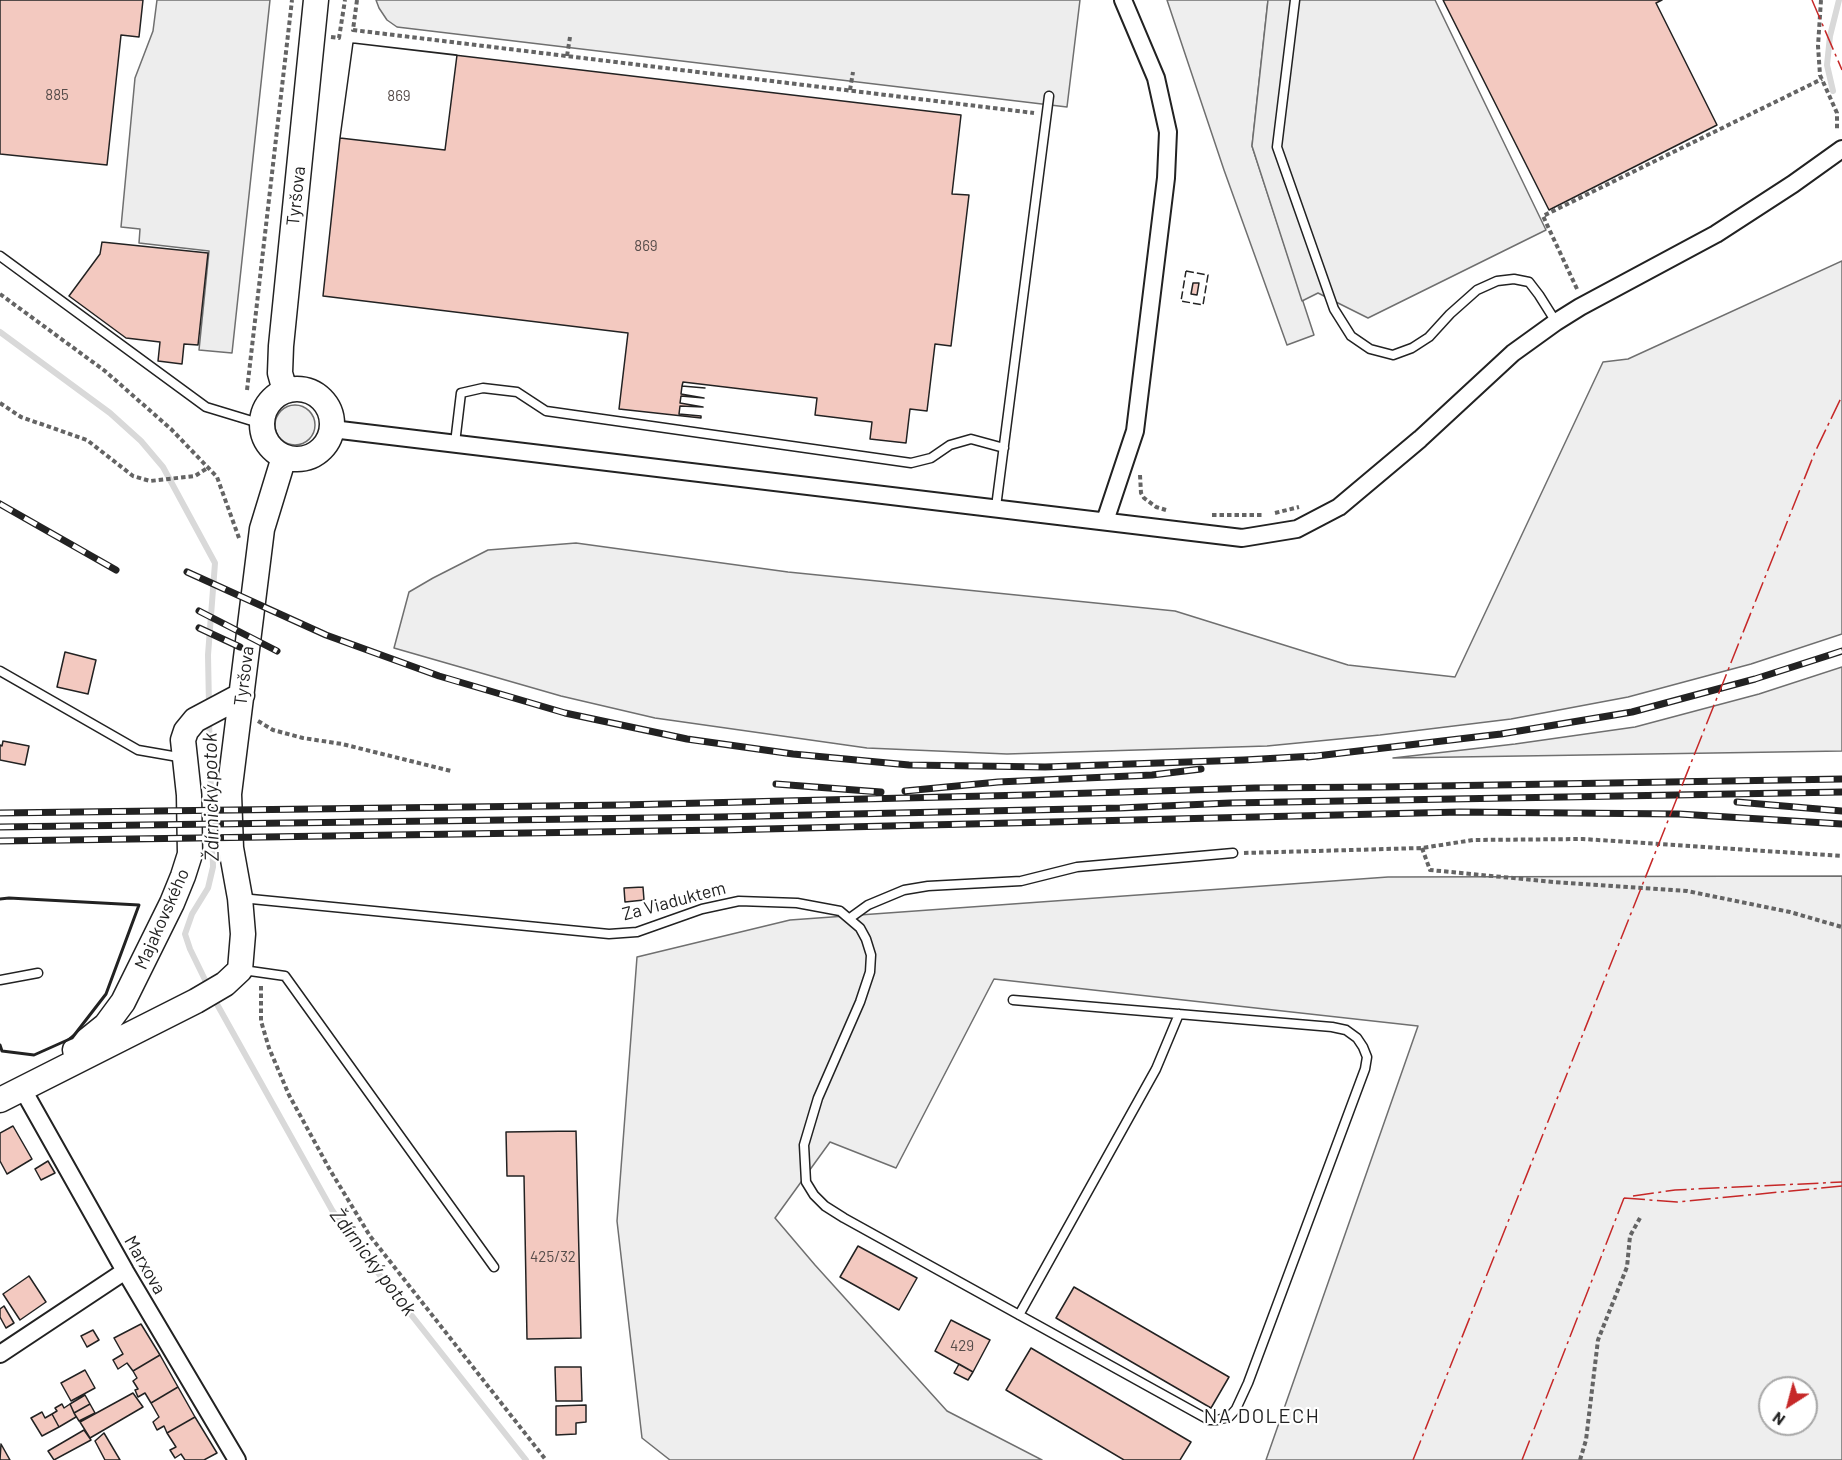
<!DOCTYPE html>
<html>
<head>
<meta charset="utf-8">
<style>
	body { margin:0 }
	#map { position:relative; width:1842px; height:1460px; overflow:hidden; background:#fff; font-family:Barlow,sans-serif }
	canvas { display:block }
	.north { position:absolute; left:1758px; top:1376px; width:60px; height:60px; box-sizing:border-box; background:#fff; border:2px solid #a7a7a7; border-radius:50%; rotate:216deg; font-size:16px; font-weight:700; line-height:24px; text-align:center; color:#222 }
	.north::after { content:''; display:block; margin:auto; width:21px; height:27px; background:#c62828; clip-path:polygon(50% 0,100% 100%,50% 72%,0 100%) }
</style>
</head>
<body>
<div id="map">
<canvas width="1842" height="1460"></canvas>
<div class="north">N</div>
</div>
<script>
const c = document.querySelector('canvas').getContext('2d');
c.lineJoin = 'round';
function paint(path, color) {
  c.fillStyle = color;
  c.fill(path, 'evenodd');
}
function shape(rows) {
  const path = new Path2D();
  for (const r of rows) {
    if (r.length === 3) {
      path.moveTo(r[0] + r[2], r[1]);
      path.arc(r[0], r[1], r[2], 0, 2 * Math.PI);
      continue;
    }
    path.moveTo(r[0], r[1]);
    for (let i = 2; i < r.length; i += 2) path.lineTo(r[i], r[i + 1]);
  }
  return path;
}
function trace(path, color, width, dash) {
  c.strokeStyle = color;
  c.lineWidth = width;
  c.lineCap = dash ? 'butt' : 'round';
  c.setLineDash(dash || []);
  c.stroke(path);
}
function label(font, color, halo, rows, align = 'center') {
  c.font = font + ' Barlow,sans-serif';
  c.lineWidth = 4.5;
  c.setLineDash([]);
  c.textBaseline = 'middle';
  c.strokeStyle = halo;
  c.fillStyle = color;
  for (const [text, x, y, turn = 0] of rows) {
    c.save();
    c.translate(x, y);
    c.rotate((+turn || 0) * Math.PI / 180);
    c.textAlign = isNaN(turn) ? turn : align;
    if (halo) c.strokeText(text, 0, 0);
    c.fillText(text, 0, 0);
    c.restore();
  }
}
const green = shape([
	[1167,0,1268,0,1252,146,1314,335,1287,345,1224,170,1167,0],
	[1842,261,1842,634,1751,664,1628,697,1511,719,1380,735,1267,746,1007,754,867,748,655,718,561,696,394,648,409,592,433,578,488,550,576,543,788,572,1175,611,1348,665,1455,677,1603,362,1628,359,1842,261],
	[295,425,20],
	[1842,667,1842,751,1393,758,1515,744,1635,727,1759,694,1842,667],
	[1842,876,1842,1460,1266,1460,1418,1026,994,979,896,1168,830,1142,775,1218,815,1265,947,1411,1042,1460,670,1460,642,1438,617,1221,637,957,790,920,1388,877,1842,876],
	[1770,1388,1806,1388,1806,1424,1770,1424,1770,1388]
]);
paint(green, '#eee');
trace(green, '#6f6f6f', 1.5);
const parking = shape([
	[157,0,270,0,232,353,199,350,209,251,139,243,140,229,121,227,135,78,153,31,157,0],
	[376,0,1080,0,1067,107,397,27,387,20,379,8,376,0],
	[1268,0,1435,0,1546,230,1368,318,1318,293,1302,301,1252,146,1268,0]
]);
paint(parking, '#ededed');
trace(parking, '#6f6f6f', 1.5);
trace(shape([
	[1833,91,1827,65,1830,36,1839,0],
	[0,332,110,413,141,441,163,467,215,563,208,655,209,706],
	[209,988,190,949,185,934,192,914,208,888,213,867,209,719],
	[213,997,332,1210,356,1245,526,1460]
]), '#d9d9d9', 6);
const building = shape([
	[0,0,143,0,139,37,121,35,107,165,0,154,0,0],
	[1443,0,1662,0,1656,3,1717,125,1549,210,1443,0],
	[353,43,961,115,952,194,969,195,951,346,935,344,927,411,910,409,906,443,870,439,872,422,815,415,817,398,683,382,682,386,705,388,682,386,681,394,704,398,681,396,680,403,703,407,680,406,679,414,701,416,701,418,619,409,628,333,323,296,340,138,353,43],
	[353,43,457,55,445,150,340,138,353,43],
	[102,242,208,253,198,345,184,344,182,364,158,361,160,342,126,338,69,296,100,254,102,242],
	[1193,283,1199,283,1197,295,1191,294,1193,283],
	[65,652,96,660,88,694,57,687,65,652],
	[3,741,29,746,25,765,0,760,0,745,2,746,3,741],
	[643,887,644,900,625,902,624,888,643,887],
	[13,1126,32,1159,7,1174,0,1161,0,1133,13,1126],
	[576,1131,581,1338,527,1339,524,1176,507,1176,506,1132,576,1131],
	[48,1161,55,1173,41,1180,35,1169,48,1161],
	[858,1246,917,1278,899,1310,840,1277,858,1246],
	[29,1276,46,1302,20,1320,3,1294,29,1276],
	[1074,1287,1229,1377,1211,1408,1056,1318,1074,1287],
	[4,1306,14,1323,6,1328,0,1317,0,1309,4,1306],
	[951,1320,990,1340,973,1372,935,1351,951,1320],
	[141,1324,160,1355,133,1371,127,1363,118,1369,113,1360,123,1354,114,1338,141,1324],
	[93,1330,99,1340,87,1347,81,1336,93,1330],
	[1031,1348,1191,1442,1180,1460,1124,1460,1006,1390,1031,1348],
	[160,1355,178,1387,151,1403,145,1393,138,1397,135,1390,138,1389,133,1381,137,1378,133,1371,160,1355],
	[959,1364,973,1372,968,1380,954,1373,959,1364],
	[555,1367,581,1367,582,1401,556,1401,555,1367],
	[85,1370,95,1388,71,1401,61,1383,85,1370],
	[178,1387,195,1417,167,1433,164,1426,157,1430,153,1422,159,1417,151,1403,178,1387],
	[133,1393,143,1407,90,1438,80,1422,133,1393],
	[85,1395,90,1404,74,1413,70,1404,85,1395],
	[62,1404,64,1408,70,1404,76,1417,59,1427,52,1414,57,1411,55,1408,62,1404],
	[90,1404,95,1413,79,1421,74,1413,90,1404],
	[586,1405,586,1422,576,1423,576,1434,556,1435,556,1406,586,1405],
	[42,1412,45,1418,52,1414,59,1427,42,1436,31,1418,42,1412],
	[195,1417,217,1453,204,1460,185,1460,181,1454,175,1458,170,1450,176,1447,167,1433,195,1417],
	[84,1430,91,1440,54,1460,48,1451,84,1430],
	[104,1433,120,1460,105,1460,95,1441,104,1433],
	[1,1444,10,1460,0,1460,1,1444]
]);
paint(building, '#f3c9c0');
trace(building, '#222', 1.5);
const service = shape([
	[1295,0,1277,147,1334,309,1351,336,1370,349,1393,355,1412,348,1429,337,1450,314,1477,290,1497,281,1514,279,1529,282,1539,295,1556,322],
	[0,256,206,407,262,424],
	[455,443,461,393,483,388,517,392,546,411,911,463,931,458,950,445,971,439,1004,448],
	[996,507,1049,96],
	[0,671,138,750,184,758],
	[241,898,609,934,637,932,702,909,739,901,797,903,840,911,860,928,866,939,871,955,870,972,860,1002,818,1098,804,1145,806,1182,814,1195,825,1206,844,1218,1209,1420,1217,1420,1229,1417,1236,1409,1248,1383,1365,1069,1367,1057,1363,1047,1357,1038,1346,1030,1332,1027,1013,1000],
	[850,918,868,905,904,890,928,886,1021,881,1077,867,1233,853],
	[243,970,285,976,494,1267],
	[0,980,38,973],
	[1019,1315,1156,1069,1179,1014]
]);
const minor = shape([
	[332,429,1242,538,1297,529,1339,507,1420,439,1513,353,1556,322,1580,307,1716,234,1793,184,1842,149],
	[1105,521,1135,431,1166,178,1168,132,1156,78,1123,0],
	[22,1088,125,1271,237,1460],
	[0,1354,125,1271]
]);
const secondary = shape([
	[297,424,35],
	[285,391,280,373,281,346,316,0],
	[75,1050,106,1025,123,1002,172,903,183,876,190,854,189,795,183,740,186,731,195,720,242,695],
	[0,1100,196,1001,225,984,240,970,243,934,240,898,231,848,229,794,262,529,284,457]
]);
trace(service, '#222', 11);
trace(minor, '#222', 20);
trace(secondary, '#222', 27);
trace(shape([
	[357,0,353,30,1034,113],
	[1821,0,1818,46,1820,75,1837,113,1837,130],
	[331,37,339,38,345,0],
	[567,56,570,37],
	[850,90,853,72],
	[1577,289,1543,216,1822,79],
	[0,294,105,371,171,429,217,477,239,538],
	[247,390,292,0],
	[0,403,21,417,87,440,133,476,150,481,195,476,209,467],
	[1140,475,1141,493,1144,498,1156,507,1166,510],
	[1275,513,1299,507],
	[1212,515,1264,515],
	[258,721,273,730,303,738,342,744,451,771],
	[1422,848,1430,870,1554,882,1687,891,1790,912,1842,927],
	[1244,853,1422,848,1473,840,1583,839,1842,856],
	[261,986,261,1021,269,1048,289,1095,330,1170,370,1236,546,1460],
	[1580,1460,1586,1440,1598,1340,1627,1267,1630,1236,1640,1218]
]), '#646464', 4, [4.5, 3]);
trace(service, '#fff', 8);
trace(minor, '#fff', 16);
trace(secondary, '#fff', 24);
const rail = shape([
	[0,504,116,570],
	[187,572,326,635,439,676,565,713,687,739,793,754,909,765,1045,767,1244,760,1314,756],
	[199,611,277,651],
	[199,628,240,647],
	[1308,757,1501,734,1632,712,1755,679,1842,651],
	[776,784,881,792],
	[905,791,998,782,1152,775,1201,769],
	[1737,802,1842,811],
	[0,813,622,805,1026,795,1255,788,1379,787,1842,779],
	[0,827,719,817,1120,808,1230,803,1842,792],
	[0,841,724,830,1460,812,1679,814,1842,824]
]);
trace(rail, '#222', 7);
trace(rail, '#fff', 4.5, [14]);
trace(shape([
	[1186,271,1208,275,1203,305,1181,301,1186,271]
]), '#222', 1.5, [8, 3]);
trace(shape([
	[0,899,9,898,139,905,106,994,72,1038,34,1055,2,1051,0,1045]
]), '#222', 3);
trace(shape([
	[1812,0,1842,70],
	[1633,1196,1675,1190,1842,1182],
	[1624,1198,1677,1202,1842,1186],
	[1413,1460,1815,452,1842,396],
	[1522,1460,1624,1198]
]), '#c62828', 1.5, [21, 4.5, 3, 4.5]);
label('15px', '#564c4a', null, [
	["885",57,95],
	["869",399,96],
	["869",646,246],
	["425/32",553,1257],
	["429",962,1346]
]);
label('18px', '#222', '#fff', [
	["Tyršova",296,196,-84],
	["Tyršova",244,676,-83],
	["Za Viaduktem",674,901,-15],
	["Majakovského",162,919,-66],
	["Marxova",145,1265,60]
]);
label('italic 20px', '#222', '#fff', [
	["Ždírnický potok",211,797,-91],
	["Ždírnický potok",373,1262,53]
]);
c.letterSpacing = '1.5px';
label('20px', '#222', '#fff', [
	["NA DOLECH",1262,1416]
]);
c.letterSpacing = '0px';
</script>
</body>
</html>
